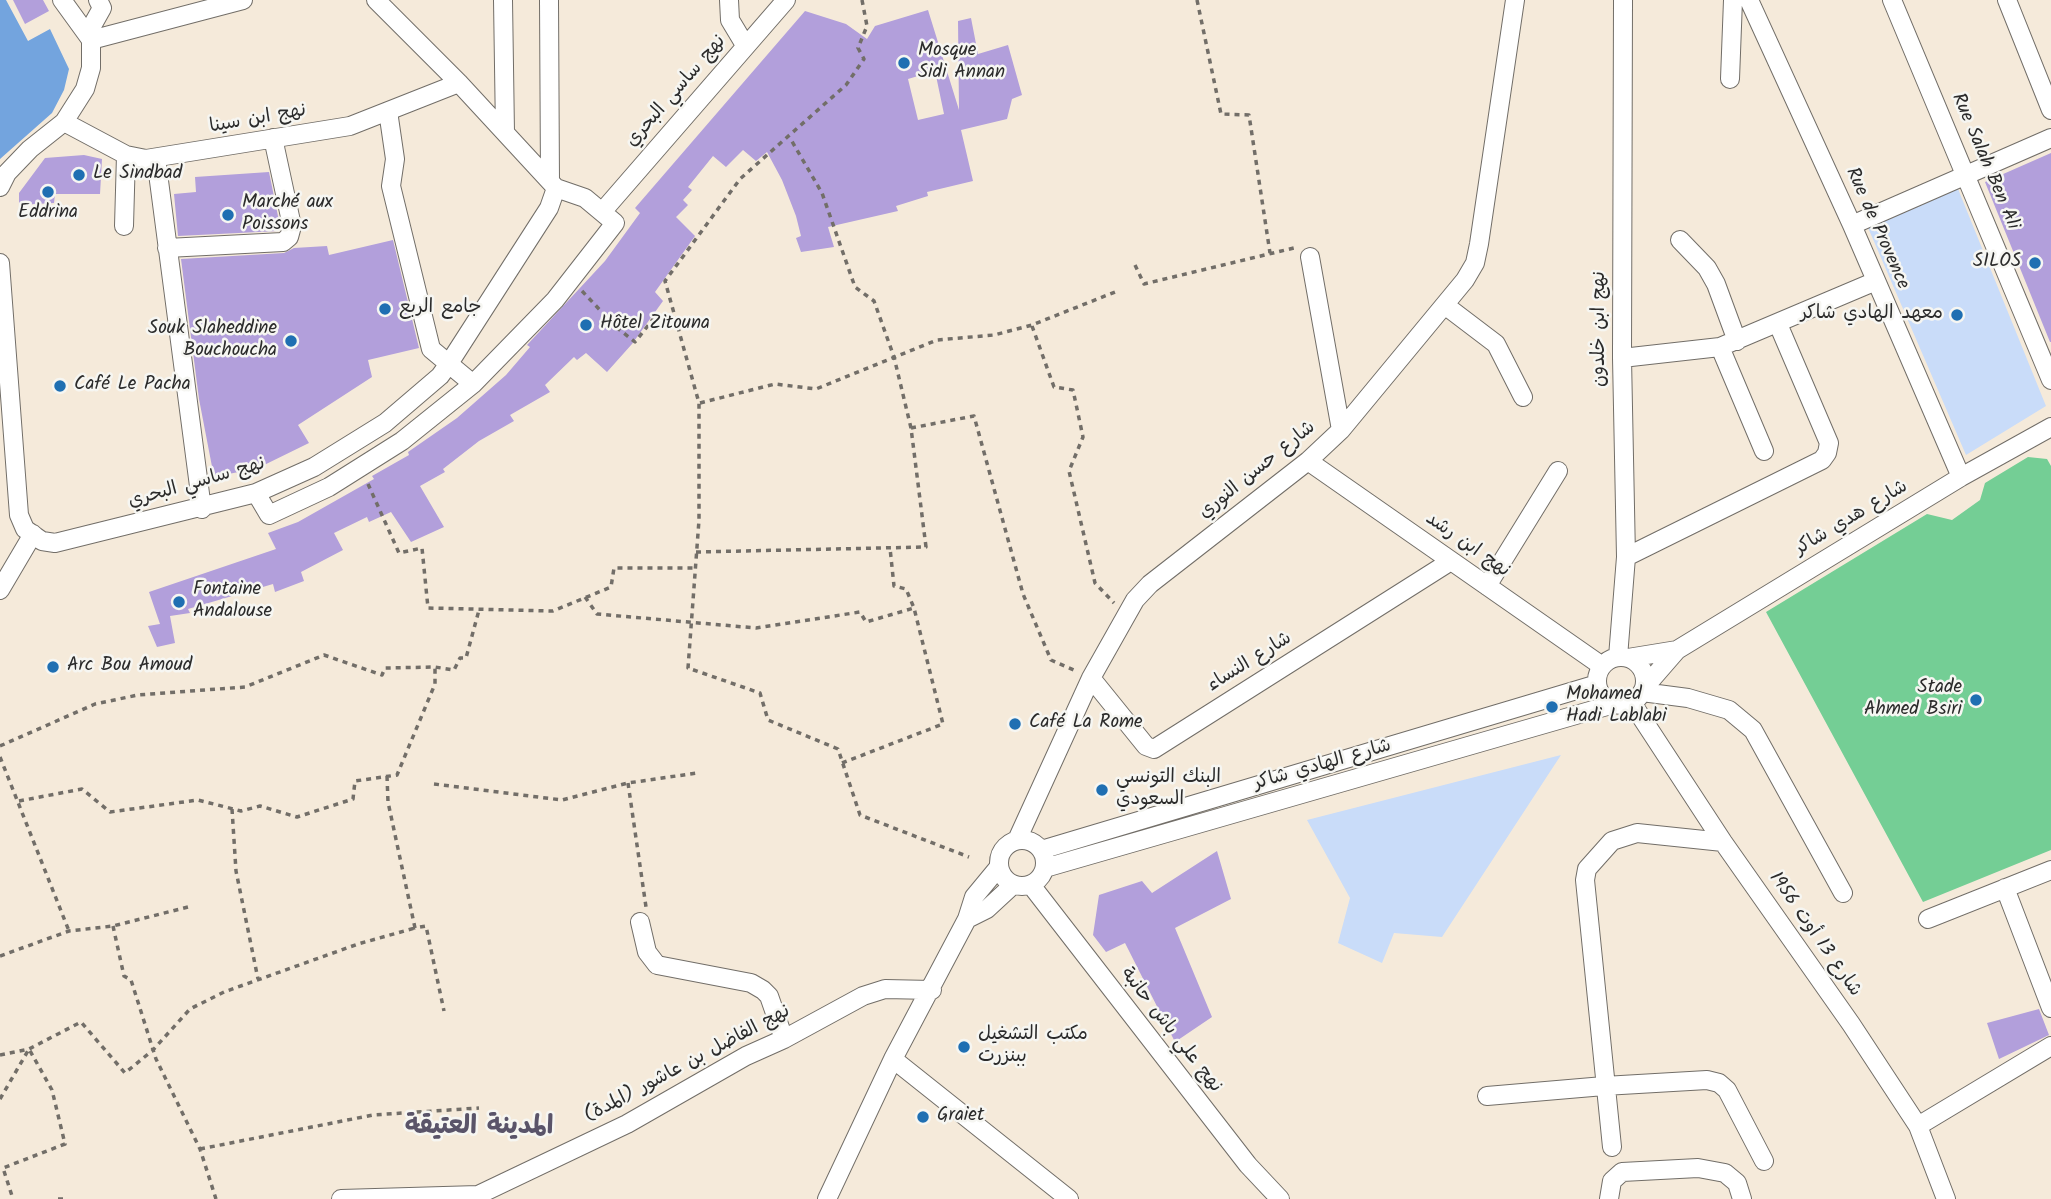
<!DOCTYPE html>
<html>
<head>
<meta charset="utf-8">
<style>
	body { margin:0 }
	canvas { display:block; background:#f5eada }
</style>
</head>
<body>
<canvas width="2051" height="1199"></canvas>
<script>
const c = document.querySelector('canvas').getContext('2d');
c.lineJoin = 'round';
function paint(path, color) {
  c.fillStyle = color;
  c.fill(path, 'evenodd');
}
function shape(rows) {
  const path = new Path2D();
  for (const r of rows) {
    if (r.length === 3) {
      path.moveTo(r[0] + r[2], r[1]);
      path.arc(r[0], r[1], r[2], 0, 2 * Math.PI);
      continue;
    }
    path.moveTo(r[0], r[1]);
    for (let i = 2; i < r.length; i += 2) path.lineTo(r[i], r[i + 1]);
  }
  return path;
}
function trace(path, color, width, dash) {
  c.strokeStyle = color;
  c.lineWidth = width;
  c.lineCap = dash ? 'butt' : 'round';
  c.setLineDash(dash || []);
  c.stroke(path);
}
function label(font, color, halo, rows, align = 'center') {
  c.font = font + ' Kalam,"Playpen Sans Arabic",sans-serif';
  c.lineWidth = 5;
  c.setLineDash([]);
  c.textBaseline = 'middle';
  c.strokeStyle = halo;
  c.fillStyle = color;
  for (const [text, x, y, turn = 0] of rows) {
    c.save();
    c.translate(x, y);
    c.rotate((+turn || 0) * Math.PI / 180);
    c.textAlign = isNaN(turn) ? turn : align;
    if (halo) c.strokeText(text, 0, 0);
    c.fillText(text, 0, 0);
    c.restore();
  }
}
paint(shape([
	[1956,184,2046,406,1966,455,1866,223],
	[1561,755,1442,937,1394,933,1382,963,1338,943,1350,898,1307,820]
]), '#c9dcf9');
paint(shape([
	[2028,457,2047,459,2051,466,2051,850,1923,902,1766,612,1927,514,1952,520,1980,500,1985,483]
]), '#74ce95');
paint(shape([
	[0,0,6,0,28,41,50,29,69,69,64,90,52,113,0,159]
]), '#73a4de');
paint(shape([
	[13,0,43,0,49,11,25,24],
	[928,10,959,110,958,21,971,18,978,54,1008,45,1022,95,1012,99,1007,119,961,130,973,181,927,192,928,196,896,206,898,211,828,227,834,247,801,252,796,238,801,236,796,216,782,180,767,152,756,161,743,150,726,167,713,156,688,187,692,190,683,200,688,205,676,217,695,236,655,292,663,301,632,344,607,372,586,353,577,360,574,357,545,385,550,392,510,415,514,421,479,441,443,469,445,472,420,486,444,527,411,542,391,512,369,522,367,517,334,533,343,550,301,572,304,581,275,592,273,584,188,609,190,613,170,616,175,643,157,647,148,626,160,624,149,592,276,549,268,533,298,522,374,479,372,476,409,455,408,452,457,418,506,375,530,347,527,345,605,261,640,213,635,208,805,11,846,24,867,39,875,26],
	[935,71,944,114,918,120,908,79],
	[2051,153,2051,342,2050,342,1985,182],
	[84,155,102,159,100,194,55,194,54,203,19,205,19,193,45,158],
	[269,172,280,226,279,231,178,236,174,194,196,192,195,177],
	[393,240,419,348,368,360,372,377,298,425,309,443,258,468,214,477,199,399,181,259,284,253,294,248,327,246,329,255],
	[1217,851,1231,899,1175,928,1212,1017,1175,1042,1125,943,1106,952,1093,935,1099,895,1142,881,1152,893],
	[2039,1009,2049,1035,1999,1059,1987,1023]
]), '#b29fdb');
const minor = shape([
	[503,0,505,132],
	[549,0,550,181],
	[729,0,730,20,745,45],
	[1749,0,1852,225,1961,477],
	[1892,0,2051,380],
	[2007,0,2051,110],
	[88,33,102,8,98,0],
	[91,40,243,0],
	[1730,79,1733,0],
	[388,111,395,159,391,186,431,349,473,384],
	[64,122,126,155,146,159,350,126,459,83],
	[156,158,202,509],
	[0,187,7,173,30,149,64,122,85,89,91,68,91,40,62,0],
	[602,212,786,0],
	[1852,225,2051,138],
	[124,226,126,155],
	[1680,240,1707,268,1716,284,1737,341],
	[167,248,283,242,289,237,292,226,273,138],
	[1310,257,1341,430],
	[0,263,19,515,25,529,42,541,55,543,256,493,314,467,385,423,440,376,448,365,549,208,556,188,459,83,376,0],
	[1446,306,1496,344,1523,397],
	[1720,347,1764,451],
	[1622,358,1720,347,1876,281],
	[1308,461,1602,666],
	[256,493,269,515,329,487,402,441,473,384,555,300,615,223,585,198,556,188],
	[1626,557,1822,460,1827,453,1829,443,1778,324],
	[1487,586,1558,471],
	[0,590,33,534],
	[1618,657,1626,557,1622,358,1623,0],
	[1621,681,24],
	[1628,658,1677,650],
	[1091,678,1146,746,1154,749,1451,561],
	[1644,688,1677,650,1961,477,2051,427],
	[1642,692,1688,698,1729,710,1753,730,1843,893],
	[1632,703,1723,842,1851,1024,1918,1126,1946,1199],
	[1022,863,23],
	[1017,840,1091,678,1135,600,1150,584,1308,461,1341,430,1465,280,1475,263,1479,244,1515,0],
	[1041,850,1597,684],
	[1045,868,1614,704],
	[1031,885,1248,1165,1280,1199],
	[2005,888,2051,1008],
	[967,919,987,909,1013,885],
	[1928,919,2051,870],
	[640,922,647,952,657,965,751,983,763,990,769,996,784,1039],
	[893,1059,1069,1199],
	[1487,1096,1604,1086,1707,1080,1719,1083,1727,1090,1764,1161],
	[1918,1126,2051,1046],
	[1612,1147,1585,880,1587,869,1612,841,1637,833,1723,842],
	[341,1199,478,1195,627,1124,746,1056,784,1039,863,996,885,989,932,990],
	[827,1199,893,1059,967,919,974,897,998,868],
	[1609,1199,1612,1181,1622,1172,1698,1168,1725,1173,1737,1183,1742,1199]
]);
trace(minor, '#726e68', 20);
trace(shape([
	[862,0,867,26,858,48,864,59,846,85,740,179,665,281,699,403,699,520,688,668,760,693,768,720,838,749,860,815,969,857],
	[1197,0,1221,114,1249,115,1270,253],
	[1135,265,1144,284,1298,247],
	[582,291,616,327,635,342,658,313],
	[1032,326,1054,387,1073,390,1083,437,1069,471,1095,583,1114,603],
	[700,403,775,384,816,389,937,340,994,335,1032,325,1115,292],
	[911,428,974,416,1023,594,1051,660,1076,671],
	[368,484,399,553,422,548,428,608,553,611,611,587,614,568,696,568],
	[696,552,926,547,911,428,894,357,874,301,855,287,822,193,790,138],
	[585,597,597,614,756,628,860,612,866,622,914,608],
	[0,746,95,704,138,695,245,687,324,655,382,675,385,668,435,667,454,670,460,658,466,658,479,610],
	[0,757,69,931],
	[842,763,943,724,914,608,906,589,894,586,890,548],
	[387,776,388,802,415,928,426,926,444,1011],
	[628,783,646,907],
	[434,784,562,800,628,783,697,773],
	[19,801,82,789,110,812,198,800,241,811,260,806,297,817,353,799,355,781,397,775,435,684,435,668],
	[232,809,236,871,258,979],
	[113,926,124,976,131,980,156,1059,200,1149,216,1199],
	[0,956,69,931,113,926,188,907],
	[0,1055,29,1049,81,1022,125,1073,153,1050,190,1009,224,992,358,944,415,928],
	[0,1099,29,1049,52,1090,65,1144,3,1168,13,1199],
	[200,1149,373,1115,479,1108],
	[58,1199,65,1199]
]), '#726e68', 3.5, [5, 5]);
trace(minor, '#fff', 18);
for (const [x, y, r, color] of [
	[904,63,7,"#1f6fb2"],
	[79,175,7,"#1f6fb2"],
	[48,192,7,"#1f6fb2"],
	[228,215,7,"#1f6fb2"],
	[2035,263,7,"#1f6fb2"],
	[385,309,7,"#1f6fb2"],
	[1957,315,7,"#1f6fb2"],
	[586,325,7,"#1f6fb2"],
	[291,341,7,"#1f6fb2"],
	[60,386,7,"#1f6fb2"],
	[179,602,7,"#1f6fb2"],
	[53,667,7,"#1f6fb2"],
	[1976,700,7,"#1f6fb2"],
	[1552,707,7,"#1f6fb2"],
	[1015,724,7,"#1f6fb2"],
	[1102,790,7,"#1f6fb2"],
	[964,1047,7,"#1f6fb2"],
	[923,1117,7,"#1f6fb2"]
]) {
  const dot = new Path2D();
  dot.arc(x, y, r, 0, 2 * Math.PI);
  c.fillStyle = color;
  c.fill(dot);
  trace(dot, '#f6f6f2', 2.5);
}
label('19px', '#2b2b2b', '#f6f6f2', [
	["Mosque",918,52],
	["Sidi Annan",918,74],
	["Le Sindbad",93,175],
	["Marché aux",242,204],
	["Poissons",242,226],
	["Eddrina",48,214,"center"],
	["SILOS",2021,263,"right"],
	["جامع الربع",399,309],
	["معهد الهادي شاكر",1943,315,"right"],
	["Hôtel Zitouna",600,325],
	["Souk Slaheddine",277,330,"right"],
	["Bouchoucha",277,352,"right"],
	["Café Le Pacha",74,386],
	["Fontaine",193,591],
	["Andalouse",193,613],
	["Arc Bou Amoud",67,667],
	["Stade",1962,689,"right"],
	["Ahmed Bsiri",1962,711,"right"],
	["Mohamed",1566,696],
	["Hadi Lablabi",1566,718],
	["Café La Rome",1029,724],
	["البنك التونسي",1116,779],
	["السعودي",1116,801],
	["مكتب التشغيل",978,1036],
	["ببنزرت",978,1058],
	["Graiet",937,1117]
], 'left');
label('19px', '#2b2b2b', '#f6f6f2', [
	["نهج ساسي البحري",677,92,-49],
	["نهج ابن سينا",258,120,-10],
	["Rue Salah Ben Ali",1984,162,67],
	["Rue de Provence",1876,229,66],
	["نهج ابن خلدون",1601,329,-90],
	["شارع حسن النوري",1258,471,-39],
	["نهج ساسي البحري",197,484,-16],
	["شارع هدي شاكر",1852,519,-31],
	["نهج ابن رشد",1467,546,35],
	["شارع النساء",1250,663,-32],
	["شارع الهادي شاكر",1323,766,-16],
	["شارع 13 أوت 1956",1814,935,55],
	["نهج علي باش حانبة",1170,1031,52],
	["نهج الفاضل بن عاشور (المدة)",688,1065,-28]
]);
label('bold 26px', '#5a5469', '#f6f6f2', [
	["المدينة العتيقة",479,1129]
]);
</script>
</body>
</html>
